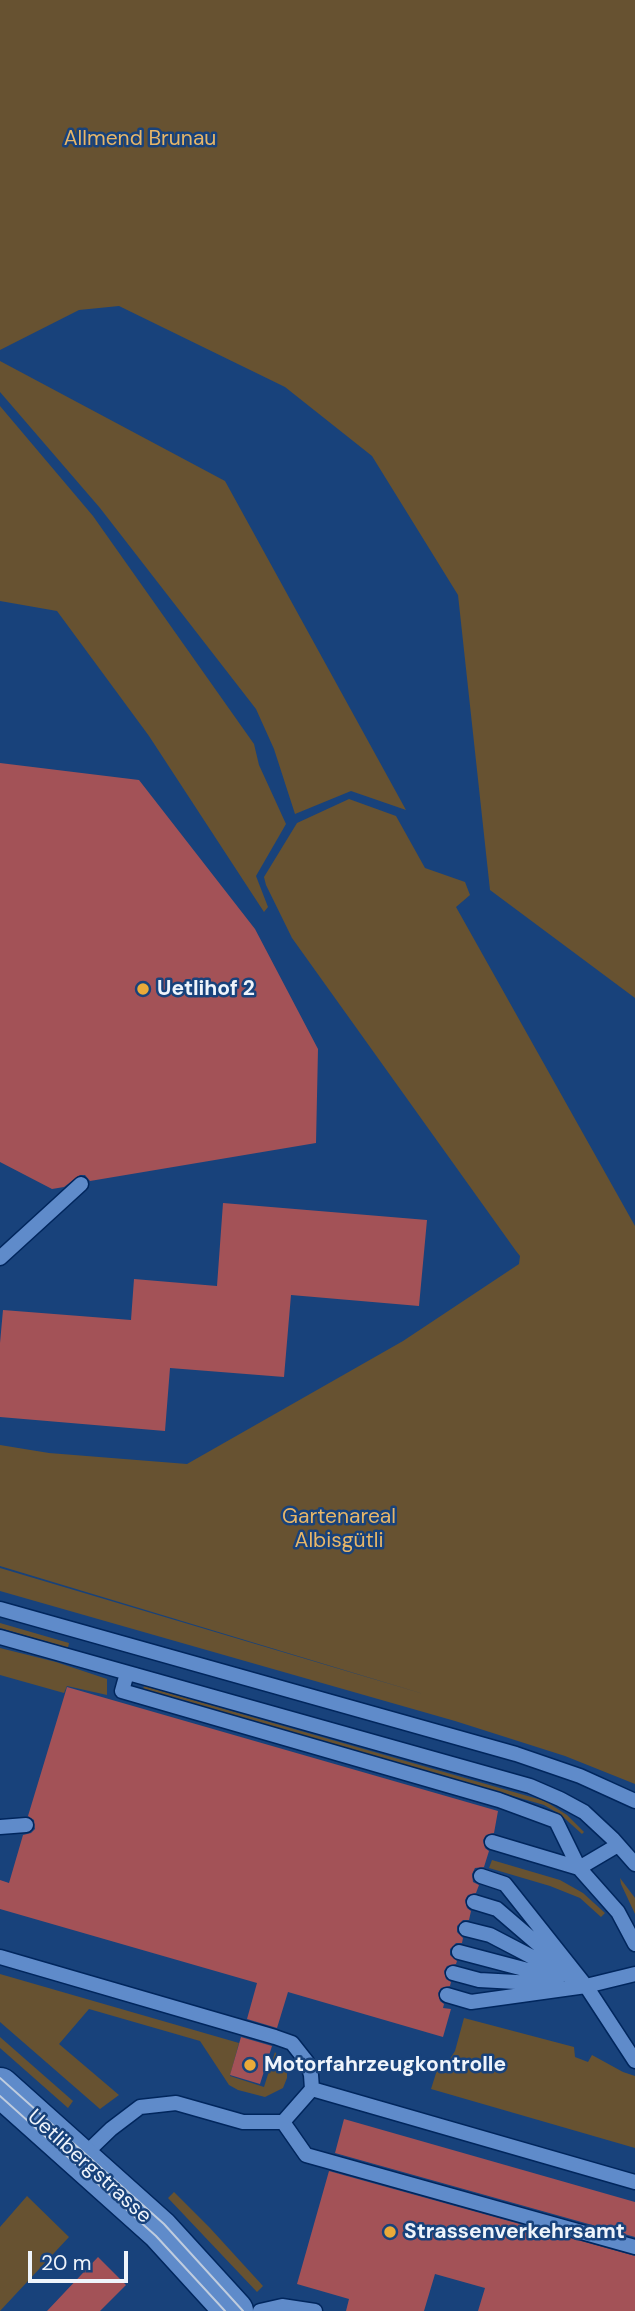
<!DOCTYPE html>
<html>
<head>
<meta charset="utf-8">
<style>
	body { margin:0 }
	#map { position:relative; width:635px; height:2311px; overflow:hidden; background:#18427b; font-family:"DM Sans",sans-serif }
	canvas { display:block }
	.scale { position:absolute; left:28px; top:2251px; width:100px; height:32px; box-sizing:border-box; border:4px solid #eff4fb; border-top:0; padding-left:9px; font-size:21px; line-height:24px; white-space:nowrap; color:#eff4fb; -webkit-text-stroke:5px #18427b; paint-order:stroke }
</style>
</head>
<body>
<div id="map">
<canvas width="635" height="2311"></canvas>
<div class="scale">20 m</div>
</div>
<script>
const c = document.querySelector('canvas').getContext('2d');
c.lineJoin = 'round';
function paint(path, color) {
  c.fillStyle = color;
  c.fill(path, 'evenodd');
}
function shape(rows) {
  const path = new Path2D();
  for (const r of rows) {
    path.moveTo(r[0], r[1]);
    for (let i = 2; i < r.length; i += 2) path.lineTo(r[i], r[i + 1]);
  }
  return path;
}
function trace(path, color, width, dash) {
  c.strokeStyle = color;
  c.lineWidth = width;
  c.lineCap = dash ? 'butt' : 'round';
  c.setLineDash(dash || []);
  c.stroke(path);
}
function label(font, color, halo, rows, align = 'center') {
  c.font = font + ' "DM Sans",sans-serif';
  c.lineWidth = 5;
  c.setLineDash([]);
  c.textBaseline = 'middle';
  c.strokeStyle = halo;
  c.fillStyle = color;
  for (const [text, x, y, turn = 0] of rows) {
    c.save();
    c.translate(x, y);
    c.rotate((+turn || 0) * Math.PI / 180);
    c.textAlign = isNaN(turn) ? turn : align;
    if (halo) c.strokeText(text, 0, 0);
    c.fillText(text, 0, 0);
    c.restore();
  }
}
paint(shape([
	[0,0,635,0,635,998,490,890,458,595,372,456,285,387,119,306,79,310,0,350],
	[0,361,225,481,406,810,351,791,295,814,274,749,256,709,100,508,0,392],
	[0,406,93,516,254,744,259,765,286,824,256,876,268,907,264,912,149,736,57,611,0,601],
	[349,799,396,816,425,868,465,882,470,895,456,907,635,1226,635,1784,565,1756,455,1721,0,1591,0,1568,427,1695,0,1566,0,1445,49,1453,187,1464,403,1341,519,1264,520,1256,516,1251,292,938,266,885,264,877,297,823],
	[0,1623,69,1643,68,1648,0,1628],
	[0,1648,56,1662,107,1679,107,1695,67,1686,64,1693,0,1675],
	[144,1686,545,1801,567,1815,584,1832,582,1834,561,1815,544,1805,143,1689],
	[492,1860,560,1880,583,1893,605,1913,601,1917,580,1898,550,1886,489,1868],
	[620,1878,635,1898,635,1914,621,1884],
	[0,1974,239,2043,230,2076,264,2087,275,2052,287,2069,287,2078,283,2088,265,2097,238,2090,229,2085,200,2041,89,2009,59,2044,119,2095,100,2109,0,2022],
	[464,2018,574,2047,575,2057,588,2062,592,2055,623,2072,635,2076,635,2148,431,2089,437,2070,442,2071,455,2051],
	[0,2037,73,2101,68,2108,0,2048],
	[174,2192,210,2228,263,2286,257,2292,168,2198],
	[27,2196,69,2237,0,2311,0,2227]
]), '#675231');
paint(shape([
	[0,763,139,780,255,929,318,1049,316,1143,90,1181,85,1175,80,1175,64,1187,52,1189,0,1162],
	[223,1203,427,1220,419,1306,291,1295,284,1377,170,1368,165,1431,0,1417,0,1343,3,1310,131,1320,134,1279,217,1286],
	[67,1687,498,1811,494,1833,486,1835,483,1840,485,1848,489,1851,484,1867,475,1868,472,1874,473,1882,479,1885,476,1893,468,1895,465,1900,467,1908,471,1911,469,1920,463,1920,457,1926,457,1932,463,1938,462,1943,456,1943,450,1949,450,1955,457,1961,456,1964,447,1966,444,1971,446,1979,451,1982,450,1986,441,1988,438,1993,440,2001,444,2004,443,2008,451,2009,443,2037,288,1992,277,2028,247,2019,257,1983,0,1909,0,1880,9,1883,23,1835,31,1833,35,1829,34,1820,28,1816],
	[241,2037,272,2046,260,2084,230,2075],
	[344,2119,635,2202,635,2237,335,2153],
	[329,2171,635,2256,635,2311,478,2311,485,2288,435,2274,424,2311,346,2311,349,2299,297,2284],
	[98,2257,126,2285,100,2311,47,2311]
]), '#a35257');
const service = shape([
	[0,1258,81,1184],
	[0,1609,516,1754,580,1776,635,1801],
	[0,1637,530,1786,560,1799,584,1812,613,1839,635,1864],
	[127,1673,122,1691,499,1800,556,1821,579,1868,618,1845],
	[0,1827,26,1825],
	[492,1842,579,1868,618,1912,635,1944],
	[481,1876,505,1884,586,1986,635,2061],
	[474,1902,497,1909,561,1964],
	[466,1929,490,1935,582,1983],
	[459,1952,558,1978],
	[0,1957,275,2037,292,2043,307,2062,311,2075,312,2089,283,2122,243,2122,176,2103,140,2107,111,2129,82,2157],
	[453,1973,479,1980,553,1984],
	[447,1995,471,2002,586,1986,635,1974],
	[312,2089,635,2182],
	[283,2122,306,2155,635,2247],
	[260,2311,282,2306,315,2311]
]);
const secondary = shape([
	[0,2087,160,2230,234,2311]
]);
trace(service, '#00265d', 17);
trace(secondary, '#00265d', 41);
trace(service, '#5f8bca', 14);
trace(secondary, '#5f8bca', 38);
trace(shape([
	[0,2078,164,2224,243,2311],
	[0,2096,156,2236,225,2311]
]), '#bfccde', 2);
for (const [x, y, r, color] of [
	[143,989,7,"#eaaa39"],
	[250,2065,7,"#eaaa39"],
	[390,2232,7,"#eaaa39"]
]) {
  const dot = new Path2D();
  dot.arc(x, y, r, 0, 2 * Math.PI);
  c.fillStyle = color;
  c.fill(dot);
  trace(dot, '#18427b', 2.5);
}
label('21px', '#e7b668', '#18427b', [
	["Allmend Brunau",140,139],
	["Gartenareal",339,1517],
	["Albisgütli",339,1541]
]);
label('bold 21px', '#eff4fb', '#18427b', [
	["Uetlihof 2",157,989],
	["Motorfahrzeugkontrolle",264,2065],
	["Strassenverkehrsamt",404,2232]
], 'left');
label('21px', '#eff4fb', '#18427b', [
	["Uetlibergstrasse",89,2167,42]
]);
</script>
</body>
</html>
